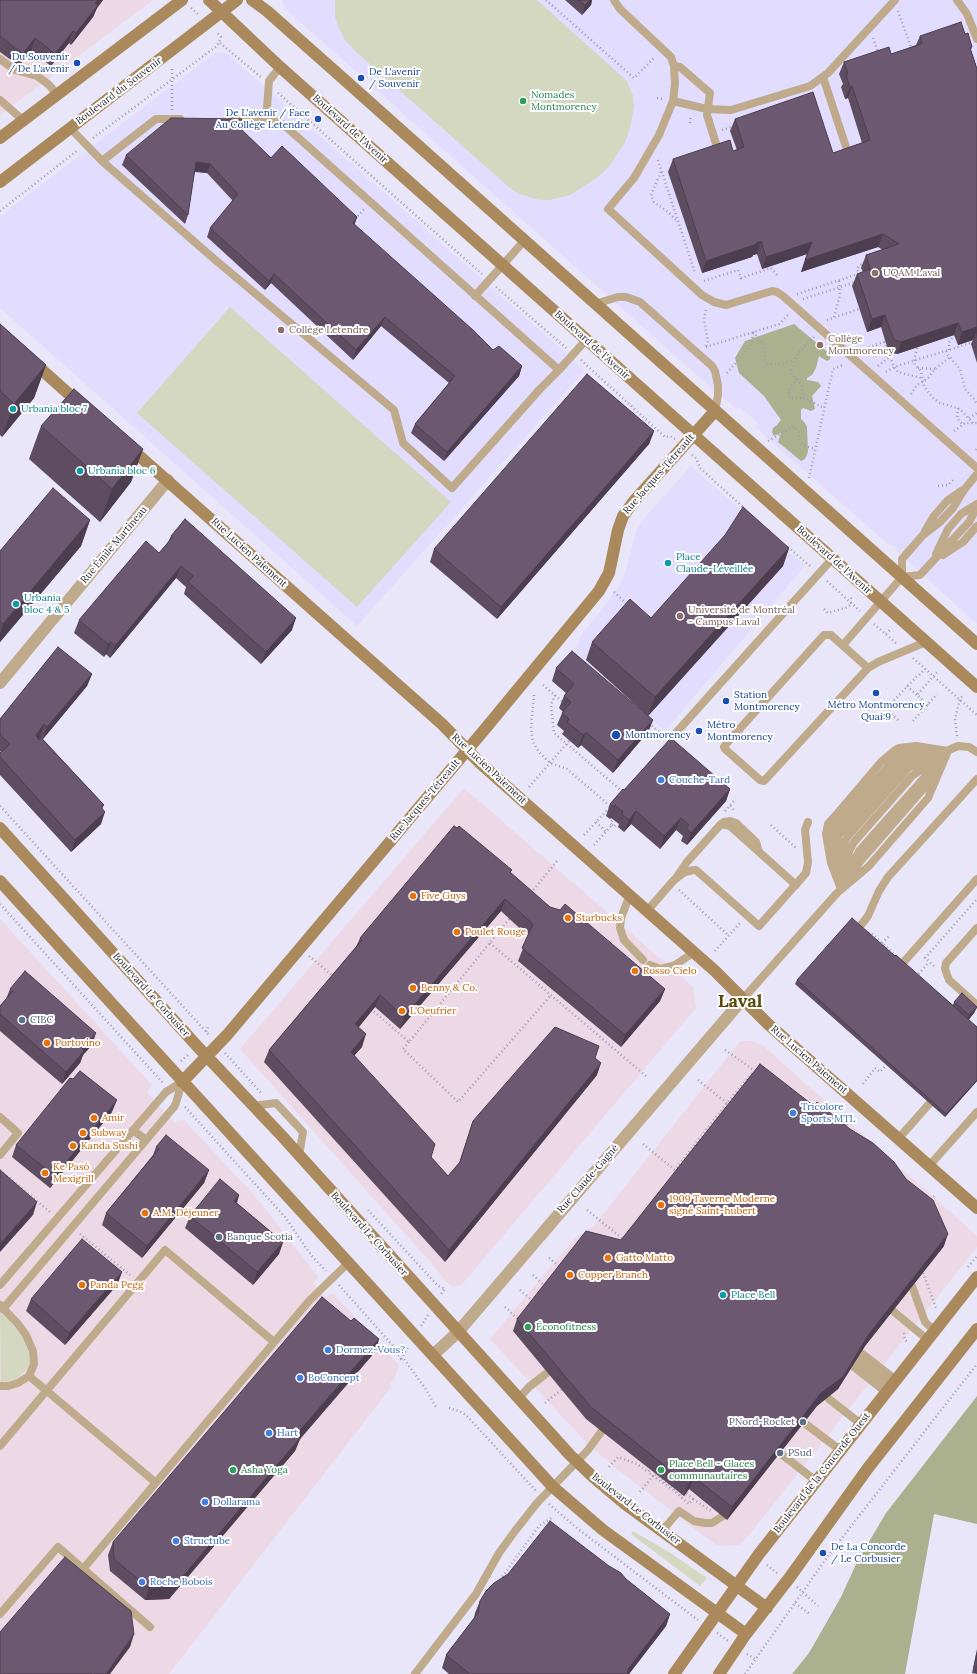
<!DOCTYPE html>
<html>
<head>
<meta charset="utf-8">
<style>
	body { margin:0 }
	canvas { display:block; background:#e9e6fa }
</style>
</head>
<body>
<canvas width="977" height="1674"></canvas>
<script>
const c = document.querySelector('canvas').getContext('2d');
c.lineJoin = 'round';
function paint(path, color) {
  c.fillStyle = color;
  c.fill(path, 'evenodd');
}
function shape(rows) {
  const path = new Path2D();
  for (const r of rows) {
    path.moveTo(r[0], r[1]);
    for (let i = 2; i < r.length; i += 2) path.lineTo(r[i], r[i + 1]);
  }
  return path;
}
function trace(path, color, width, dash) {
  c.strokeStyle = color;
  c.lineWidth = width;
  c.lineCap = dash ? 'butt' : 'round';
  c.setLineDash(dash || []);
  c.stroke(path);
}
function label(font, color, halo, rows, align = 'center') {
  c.font = font + ' Lora,serif';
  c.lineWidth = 4;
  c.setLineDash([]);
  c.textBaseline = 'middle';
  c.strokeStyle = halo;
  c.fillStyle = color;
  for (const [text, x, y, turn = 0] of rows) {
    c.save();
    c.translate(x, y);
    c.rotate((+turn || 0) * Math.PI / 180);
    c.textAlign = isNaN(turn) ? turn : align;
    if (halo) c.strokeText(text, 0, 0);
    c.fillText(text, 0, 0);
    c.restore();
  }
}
paint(shape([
	[0,0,153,0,0,115],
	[464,788,693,987,696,1008,464,1282,461,1285,455,1286,451,1286,446,1282,433,1265,240,1049],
	[0,919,152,1085,147,1092,175,1123,183,1119,253,1194,279,1226,318,1277,313,1283,325,1298,333,1293,398,1364,398,1368,395,1377,390,1384,392,1386,169,1674,0,1674],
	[745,1041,751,1041,761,1044,974,1233,977,1237,977,1247,753,1530,743,1541,738,1545,722,1546,715,1544,700,1533,613,1466,585,1441,490,1339,574,1239,593,1227,733,1050,740,1042]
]), '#edd8e6');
paint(shape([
	[282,0,977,0,977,624,897,551,895,546,889,545,775,445,756,427,759,424,740,407,737,409,708,385,372,86,375,83,369,77,367,79,359,74,286,10],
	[225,52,585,370,357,626,0,308,0,216,215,53],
	[691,466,805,566,665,731,575,651,581,636,620,585,625,573,637,528,644,518]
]), '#e2ddfe');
paint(shape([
	[335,0,537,0,627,81,633,96,634,107,629,132,624,144,608,168,597,178,570,195,550,200,540,200,519,194,511,189,355,51,345,40,338,26,335,17],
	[230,307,451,502,357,607,137,413],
	[0,1311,23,1336,32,1364,15,1380,1,1382],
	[633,1531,669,1552,707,1578,700,1586,631,1534]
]), '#d5d8c0');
paint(shape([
	[794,324,830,354,830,359,827,361,819,356,816,368,812,375,807,378,807,380,818,382,821,386,812,396,815,409,811,411,803,408,801,410,801,419,805,423,807,427,808,452,805,459,801,461,778,442,781,433,774,436,772,432,773,428,777,425,781,420,764,396,739,373,735,358,745,341],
	[977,1396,977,1524,934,1514,905,1674,792,1674,809,1653,841,1597,857,1562,886,1513]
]), '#abb08e');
trace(shape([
	[546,0,634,78,655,57],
	[191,8,199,15],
	[898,11,912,50],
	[873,38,878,52],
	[220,43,261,77],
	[278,93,482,274],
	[657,98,663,99],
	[172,110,172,68],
	[690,123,691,116],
	[722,130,735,126],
	[93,138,217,46,221,37,216,31],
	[658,160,695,273],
	[661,172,651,195,654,202,668,212,677,221],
	[0,211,78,150],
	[355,219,364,209],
	[859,275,857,268,865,262],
	[704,281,738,270,741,278,771,268,779,277],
	[496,287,566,348],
	[797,294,858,274],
	[803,299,856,282],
	[834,317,840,295,839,280],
	[827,320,859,309],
	[753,332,765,346,765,358,768,364,782,364,794,360],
	[814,337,798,353,791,370,792,374,801,384,804,398,824,408],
	[706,346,708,341,705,325,704,317,706,310],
	[706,347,779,324,788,315,789,316],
	[917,348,914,361,915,365,921,371,924,386,929,393,934,399,940,403,960,409,973,423],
	[861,350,884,342,894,367,898,372,921,378],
	[949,350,949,342,954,335],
	[946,351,948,355,960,369,965,389,975,400,977,405],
	[581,360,665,437,670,436,675,439],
	[878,366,893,354],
	[918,368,935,369],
	[886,372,894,367,977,341],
	[727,373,749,348,752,343,753,333],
	[797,379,789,390,788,396,793,398,804,398],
	[911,394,916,386,928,378,935,369,950,357],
	[958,408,957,418,962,424],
	[969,418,977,413],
	[954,431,965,423,977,423],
	[768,441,793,427,796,428,799,433,800,440,803,445,815,449],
	[976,450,977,448],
	[692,455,696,458,700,468,745,509],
	[809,478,833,369,843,365,842,364],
	[938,486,948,485,955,478],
	[788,547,811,567],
	[827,581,860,611],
	[614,592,628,605],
	[824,609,828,613,848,607,851,604,851,596],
	[874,624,896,643],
	[886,634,890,630],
	[913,658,977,715],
	[543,685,564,703],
	[907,686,917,695],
	[534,695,531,727,533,742,539,752,550,763,567,769,610,806],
	[555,695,551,705,554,733,623,792],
	[928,705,917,695,938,671],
	[898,720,886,709,917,676,919,675,925,669],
	[913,721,937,694],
	[649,723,664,736],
	[957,736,955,719,960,699,964,694],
	[529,787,569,741],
	[0,806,210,1036],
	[730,806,735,811],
	[725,811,734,801],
	[596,822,606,832],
	[612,825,614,827,617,823],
	[771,825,796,848],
	[584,835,610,807],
	[594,845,612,825,610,823,613,820],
	[679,890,729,936],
	[531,893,557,861],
	[0,904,163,1083],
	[869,933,870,932,895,955],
	[490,943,647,1077],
	[882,943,889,936],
	[715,951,740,923],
	[309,956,334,977],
	[934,966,925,958,977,899],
	[916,977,929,962],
	[371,1009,409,1042,511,917],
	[206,1032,208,1027],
	[409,1042,403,1049,458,1102,551,995],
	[725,1050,755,1071],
	[225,1053,262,1094],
	[181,1061,189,1054],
	[698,1080,728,1104],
	[863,1084,875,1068,880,1072,886,1065],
	[185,1107,285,1217,311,1255,326,1271],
	[824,1110,830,1103],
	[844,1128,850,1120],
	[643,1144,675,1170,727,1103,754,1071],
	[0,1170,50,1212],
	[931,1200,935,1195],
	[368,1210,438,1286,445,1289,441,1294],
	[587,1210,623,1239,624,1237],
	[80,1234,130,1275],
	[549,1258,560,1267],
	[968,1267,977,1256],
	[923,1273,936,1308],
	[533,1275,545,1286],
	[339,1285,394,1347,401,1359,404,1359,425,1388,437,1409],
	[520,1290,533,1301],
	[505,1307,519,1320],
	[421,1326,428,1315],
	[904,1333,905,1340,909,1343],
	[401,1359,408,1347],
	[545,1403,561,1390],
	[449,1408,459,1411,466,1415,536,1491],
	[609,1467,618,1457,637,1464,648,1472],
	[640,1492,653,1476,655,1474,684,1496,686,1493,693,1499,689,1504,672,1489,653,1476,648,1472,650,1470],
	[693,1499,711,1511],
	[549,1504,578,1529,698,1620],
	[767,1565,777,1573],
	[500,1580,539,1526,553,1517],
	[797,1587,818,1606],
	[795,1603,811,1615],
	[717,1633,728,1641],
	[747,1654,755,1659],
	[745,1674,828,1556,977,1364]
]), '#9f9cae', 2.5, [1, 3]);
trace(shape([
	[614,0,620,9,671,57,674,66,675,84,673,101,659,135,634,178,608,209,702,295,714,302,726,305,772,291,777,292,783,296,977,468],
	[957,0,967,14,977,39],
	[0,59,15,70,37,76,48,84,58,95],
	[674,66,680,67,710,93,707,115,718,150],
	[823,77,846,147],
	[0,100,24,121],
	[673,101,707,109,731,110,810,86,828,73,895,0],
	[232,120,275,121,284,125,559,370],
	[266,120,269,81,280,67],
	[70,128,102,161,213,258,394,410,403,443,452,488,540,389,559,370,586,340],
	[102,161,156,119,180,119],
	[475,296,524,241],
	[595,304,618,297,626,297,640,302,712,366,715,371,718,385,718,395,715,411],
	[925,531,934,516,947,501,961,491],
	[936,554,948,529,961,514,977,504],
	[943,555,963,542,977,526],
	[902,577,902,559,923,535,940,522,953,508,964,490,977,474],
	[843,645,902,577,920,575,969,522,977,507],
	[868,668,831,635,824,635,726,744,724,747,725,749,760,780,764,781,868,668,878,662,926,642],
	[674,735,832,559],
	[724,822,730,821,736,823,756,842,759,852],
	[831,845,831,837,833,829,893,761,898,757,905,754,930,752],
	[848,861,849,851,854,842,912,776,932,762],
	[840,870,836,844,839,834,899,766,906,760,922,757],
	[852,873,859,863,925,787,934,772],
	[676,878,687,862,721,824,730,826,796,885],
	[846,879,859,851,941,759],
	[842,888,844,869,843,846,847,837,908,768,958,746,969,747,977,752],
	[841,889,831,863,826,834,828,824,836,815,881,762,894,751,899,748,916,746,948,751],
	[629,897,621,918,620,928,624,940,643,960],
	[647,911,674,880,685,872,694,870,696,870,759,926,806,873,808,862,805,830,808,822],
	[977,928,946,963,945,969,949,980,977,1005],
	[854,934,868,916,879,891,888,877,977,779],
	[902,964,977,879],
	[650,965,660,969,675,965,693,953],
	[742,1000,837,893,869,866,928,798,948,751],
	[253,1106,276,1103,303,1132,299,1156],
	[0,1117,18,1133,0,1155],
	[133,1130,146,1140],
	[898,1139,930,1103],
	[929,1166,977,1112],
	[0,1285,166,1092,182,1082],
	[912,1286,925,1322,935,1331],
	[3,1309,174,1107,176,1103,182,1082],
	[893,1311,928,1340],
	[861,1353,896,1380],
	[857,1359,891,1386],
	[853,1366,886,1392],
	[29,1376,155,1482],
	[0,1386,8,1386,18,1383,29,1376,34,1364,33,1351,26,1335,18,1324,0,1305],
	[518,1399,529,1387,547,1373],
	[829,1399,861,1424],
	[803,1422,840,1450],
	[0,1446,165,1250,274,1342],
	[780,1453,816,1481],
	[662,1531,679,1511,694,1521,705,1523,712,1523,723,1516],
	[83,1569,309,1301,348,1263],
	[0,1614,58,1547,150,1627],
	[415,1674,476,1594,499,1553,515,1531,537,1503,588,1450,601,1432]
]), '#bfaa8c', 8);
trace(shape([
	[0,683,168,480],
	[433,1355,458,1332,742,1000]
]), '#bfaa8c', 12);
trace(shape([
	[209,0,280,67,977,687],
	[252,0,267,11,338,74,977,644],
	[0,138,182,0],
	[0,182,237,0],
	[32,361,81,405],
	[128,446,442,724,480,763,715,971,768,1024,977,1208],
	[0,828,197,1046,281,1135,570,1455,592,1476,625,1504,767,1608],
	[0,881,553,1487,603,1530,746,1634],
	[182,1082,227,1035,485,729,599,591,609,573,618,530,623,516,634,501,715,411],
	[674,1674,759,1554,977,1277],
	[719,1674,746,1634,790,1577,868,1468,977,1329]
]), '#aa8a5d', 12);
paint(shape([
	[0,0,103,0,97,8,93,17,71,45,69,43,51,66,31,51,19,66,0,52],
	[565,0,592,0,591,5,582,15],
	[965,34,972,47,971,50,977,69,977,363,971,344,973,340,958,345,954,335,897,354,890,353,888,350,881,327,867,332,852,286,857,274,863,272,861,268,866,255,883,250,878,247,801,272,807,254,762,269,757,254,753,255,752,257,702,273,668,172,673,159,733,151,737,150,730,131,735,119,833,153,862,143,848,98,845,99,841,87,843,84,839,74,844,62,891,54,916,45,920,36],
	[242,130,271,158,357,217,354,225,493,350,522,366,519,376,444,461,411,433,415,424,449,383,381,326,353,360,271,283,265,290,207,237,210,228,233,201,207,173,194,172,188,215,185,224,122,165,126,155],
	[0,324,46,365,34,398,2,437,0,435],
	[41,426,143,449,131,482,100,522,29,459],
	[654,431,649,444,497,619,430,562,434,549],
	[90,520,81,546,0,642,0,551],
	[171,536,292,630,261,664,184,594,186,587,176,578,110,658,106,654,104,657,74,633,79,620,159,553,168,542],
	[789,548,783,566,648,716,586,660,592,642,651,618],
	[556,668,653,720,648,732,613,773,581,745,578,748,562,734,564,731,557,725,562,713,563,712,559,708,564,696,566,693,552,681],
	[92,674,87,686,43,739,104,805,102,809,101,824,71,852,0,775,0,753,1,752,0,751,0,719],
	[730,789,726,801,687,845,681,841,683,836,676,830,660,849,631,824,624,832,618,827,619,824,611,818,610,819,606,816,610,804,624,790],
	[511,873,550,907,665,989,660,1001,621,1047,518,961,528,936,501,911,400,1029,375,1007,358,1027,362,1047,354,1055,431,1157,448,1176,459,1163,473,1121,595,1058,597,1075,445,1262,264,1062,269,1050,356,947,360,938],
	[895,956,953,1005,954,1002,977,1007,974,1013,969,1019,977,1081,945,1117,795,984,797,980],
	[10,989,92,1045,83,1055,80,1063,62,1084,0,1031,0,1006,6,999],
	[112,1112,50,1188,12,1157,16,1145],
	[156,1147,209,1170,204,1183,142,1258,102,1225,106,1213,153,1155],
	[239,1195,237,1203,283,1242,279,1254,253,1285,185,1228,190,1216],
	[621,1240,944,1246,865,1346,838,1389,817,1406,727,1520,689,1489,684,1496,586,1419,513,1331,517,1319],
	[122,1272,117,1285,65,1345,26,1311,31,1299],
	[351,1321,379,1339,375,1352,300,1439,295,1451,169,1599,145,1600,110,1571,108,1555,113,1542],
	[609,1566,670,1614,666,1626,629,1674,449,1674,442,1668,446,1655,474,1618,475,1613,480,1601],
	[977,1649,977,1674,972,1673]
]), '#5e4c61');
paint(shape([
	[98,0,103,0,97,8,93,17,71,45,76,33],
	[590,0,592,0,591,5,582,15,585,5],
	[73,31,69,43,51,66,55,54],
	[35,38,31,51,19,66,23,54],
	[852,86,848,98,845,99,850,87],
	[196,162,210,164,207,173,192,171],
	[357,217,354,226,353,223],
	[883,234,878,247,801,272,805,260],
	[761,241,757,254,753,255,752,257,702,273,706,261],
	[812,242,807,254,762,269,766,257],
	[274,274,271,283,265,290,269,281],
	[885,315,881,327,867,332,872,319],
	[385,317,381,326,353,360,356,350],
	[958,323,954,335,897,354,901,342],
	[977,327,977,337,976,332,973,340,958,345,962,332],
	[46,365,34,398,2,437,14,404],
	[522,366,519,376,444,461,447,452],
	[654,431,649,444,497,619,501,607],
	[143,449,131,482,100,522,112,489],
	[90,520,81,546,0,642,0,633,3,624],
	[789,548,783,566,648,716,655,697],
	[181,566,176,578,110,658,115,646],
	[296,618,292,630,261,664,266,652],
	[111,642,106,654,104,657,108,644],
	[92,674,87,686,43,739,47,727],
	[653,720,648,732,613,773,618,760],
	[44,724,40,737,31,748,36,735],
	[586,732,581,745,578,748,583,735],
	[730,789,726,801,687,845,691,833],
	[615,805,611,818,610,819,614,807],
	[636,811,631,824,624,832,629,820],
	[105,812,101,824,71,852,75,840],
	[681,818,676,830,660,849,664,836],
	[505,899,501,911,400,1029,404,1017],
	[665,989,660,1001,621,1047,625,1035],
	[380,995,375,1007,351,1037,355,1024],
	[977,1007,974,1013,967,1022,969,1015],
	[96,1033,92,1045,83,1055,80,1063,62,1084,66,1072,82,1049],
	[366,1034,362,1047,347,1064,351,1052],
	[601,1063,597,1075,445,1262,449,1250],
	[977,1080,977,1081,945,1117,946,1114],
	[117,1100,112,1112,50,1188,55,1176],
	[209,1170,204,1183,142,1258,147,1246],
	[239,1195,235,1207,234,1201],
	[37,1202,33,1215,0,1252,0,1244],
	[948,1234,944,1246,865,1346,838,1389,817,1406,727,1520,732,1507,821,1393,869,1334],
	[283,1242,279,1254,253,1285,257,1272],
	[122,1272,117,1285,65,1345,69,1333],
	[379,1339,375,1352,300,1439,295,1451,169,1599,145,1600,149,1588,296,1435],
	[694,1477,689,1489,684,1496,688,1484],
	[670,1614,666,1626,629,1674,626,1674,629,1668],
	[134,1634,130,1647,110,1674,106,1674]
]), '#4c3e4f');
const building = shape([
	[0,0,98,0,95,3,98,5,76,33,73,31,55,54,35,38,23,54,0,36,0,0],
	[579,0,590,0,585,5,579,0],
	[961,22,965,34,968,33,972,47,970,48,977,69,977,327,962,332,958,323,901,342,895,340,893,338,885,315,872,319,857,274,870,269,866,255,899,244,883,234,805,260,812,242,766,257,761,241,756,243,757,244,706,261,673,159,730,140,733,151,744,147,735,119,813,92,833,153,870,140,852,86,850,87,846,75,848,74,844,62,889,47,891,54,919,45,922,43,920,36,961,22],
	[171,118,242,119,242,130,271,158,282,146,357,217,353,223,473,330,493,350,499,346,522,366,447,452,415,424,455,376,385,317,356,350,274,274,269,281,210,228,238,194,210,164,196,162,188,215,126,155,171,118],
	[0,324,46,365,14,404,0,391,0,324],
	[587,374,654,431,501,607,434,549,587,374],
	[74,389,143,449,112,489,41,426,74,389],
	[53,488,90,520,3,624,0,621,0,551,53,488],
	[743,507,789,548,655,697,592,642,630,599,651,618,725,535,743,507],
	[185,519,296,618,266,652,188,582,193,576,181,566,115,646,111,642,108,644,79,620,146,541,159,553,173,537,171,536,185,519],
	[58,647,92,674,47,727,44,724,36,735,39,740,41,738,104,805,101,807,105,812,75,840,0,757,0,753,10,744,0,735,0,719,58,647],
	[572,651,653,720,618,760,586,732,583,735,567,722,569,719,562,713,571,702,564,696,574,684,556,668,572,651],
	[671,738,730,789,691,833,686,828,689,825,681,818,664,836,636,811,629,820,622,814,623,812,615,805,614,807,610,804,623,789,624,790,671,738],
	[454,826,457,828,459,826,512,870,510,872,550,907,560,910,565,904,665,989,625,1035,522,948,533,924,505,899,404,1017,380,995,355,1024,366,1034,351,1052,435,1144,431,1157,448,1176,460,1162,473,1121,555,1027,599,1046,595,1058,601,1063,449,1250,269,1050,362,940,360,938,454,826],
	[852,918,895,956,896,955,977,1027,977,1080,946,1114,797,980,852,918],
	[25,971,96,1033,82,1049,84,1051,66,1072,0,1014,0,1006,13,991,10,989,25,971],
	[962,993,977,1007,969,1015,954,1002,962,993],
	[760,1064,814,1106,817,1102,850,1129,873,1143,894,1162,906,1179,933,1200,948,1234,869,1334,843,1377,821,1393,732,1507,694,1477,688,1484,591,1407,517,1319,586,1231,621,1240,760,1064],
	[80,1071,117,1100,55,1176,16,1145,70,1078,73,1079,80,1071],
	[166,1135,209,1170,147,1246,106,1213,159,1149,156,1147,166,1135],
	[0,1170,37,1202,0,1244,0,1170],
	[220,1179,239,1195,234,1201,283,1242,257,1272,190,1216,220,1179],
	[82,1239,122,1272,69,1333,31,1299,82,1239],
	[322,1297,351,1321,354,1318,379,1339,296,1435,300,1438,174,1587,149,1588,114,1559,113,1542,322,1297],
	[550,1521,609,1566,621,1573,626,1579,670,1614,629,1668,627,1674,470,1674,446,1655,478,1613,480,1601,486,1591,494,1583,508,1574,550,1521],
	[65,1557,131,1611,134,1634,106,1674,94,1674,92,1673,91,1674,0,1674,0,1632,65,1557],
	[977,1653,977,1667,974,1667,977,1653]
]);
paint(building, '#6d5871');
trace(building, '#4c3e4f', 1);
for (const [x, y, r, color] of [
	[77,63,4,"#1a4fb4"],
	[361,78,4,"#1a4fb4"],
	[523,101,4,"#2e9e5b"],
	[318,119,4,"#1a4fb4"],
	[875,273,4,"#8d6e63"],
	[281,330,4,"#8d6e63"],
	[820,345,4,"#8d6e63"],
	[13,409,4,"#0f9aa8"],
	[80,471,4,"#0f9aa8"],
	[668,563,4,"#0f9aa8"],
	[16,604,4,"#0f9aa8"],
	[680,616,4,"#8d6e63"],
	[876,693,4,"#1a4fb4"],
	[726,701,4,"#1a4fb4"],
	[699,731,4,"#1a4fb4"],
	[616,735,5,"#1a4fb4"],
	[661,780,4,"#3f7fe0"],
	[413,896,4,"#e8710a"],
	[568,918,4,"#e8710a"],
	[457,932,4,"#e8710a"],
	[635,971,4,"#e8710a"],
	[413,988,4,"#e8710a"],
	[402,1011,4,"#e8710a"],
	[22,1020,4,"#5c6f8a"],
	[47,1043,4,"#e8710a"],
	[793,1113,4,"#3f7fe0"],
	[94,1118,4,"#e8710a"],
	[83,1133,4,"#e8710a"],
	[73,1146,4,"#e8710a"],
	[45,1173,4,"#e8710a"],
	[661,1205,4,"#e8710a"],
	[145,1213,4,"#e8710a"],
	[219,1237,4,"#5c6f8a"],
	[608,1258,4,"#e8710a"],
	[570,1275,4,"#e8710a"],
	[82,1285,4,"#e8710a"],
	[723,1295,4,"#0f9aa8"],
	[528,1327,4,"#2e9e5b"],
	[328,1350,4,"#3f7fe0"],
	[300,1378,4,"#3f7fe0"],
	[803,1422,4,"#5c6f8a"],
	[269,1433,4,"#3f7fe0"],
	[780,1453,4,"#5c6f8a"],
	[233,1470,4,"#2e9e5b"],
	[661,1470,4,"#2e9e5b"],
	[205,1502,4,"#3f7fe0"],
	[176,1541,4,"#3f7fe0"],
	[823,1553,4,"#1a4fb4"],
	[142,1582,4,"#3f7fe0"]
]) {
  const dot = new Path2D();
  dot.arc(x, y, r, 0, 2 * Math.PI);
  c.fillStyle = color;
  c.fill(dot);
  trace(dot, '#fff', 1.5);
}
label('10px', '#164399', '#fff', [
	["Du Souvenir",69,57,"right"],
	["/ De L'avenir",69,69,"right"],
	["De L'avenir",369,72],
	["/ Souvenir",369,84],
	["De L'avenir / Face",310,113,"right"],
	["Au Collège Letendre",310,125,"right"],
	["Station",734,695],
	["Montmorency",734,707],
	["Métro Montmorency",876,705,"center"],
	["Quai:9",876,717,"center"],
	["Métro",707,725],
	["Montmorency",707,737],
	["Montmorency",625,735],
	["De La Concorde",831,1547],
	["/ Le Corbusier",831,1559]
], 'left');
label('10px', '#2d2b38', '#fff', [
	["Boulevard du Souvenir",119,91,-37],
	["Boulevard de l'Avenir",350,129,42],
	["Boulevard de l'Avenir",592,345,42],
	["Rue Jacques-Tétreault",659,474,-49],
	["Rue Émile Martineau",114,545,-50],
	["Rue Lucien Paiement",249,553,42],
	["Boulevard de l'Avenir",834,560,42],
	["Rue Lucien Paiement",489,769,43],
	["Rue Jacques-Tétreault",425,800,-50],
	["Boulevard Le Corbusier",151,995,48],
	["Rue Lucien Paiement",809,1060,41],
	["Rue Claude-Gagné",588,1179,-49],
	["Boulevard Le Corbusier",369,1234,48],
	["Boulevard de la Concorde Ouest",822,1473,-52],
	["Boulevard Le Corbusier",636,1509,38]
]);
label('10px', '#27864d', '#fff', [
	["Nomades",531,95],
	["Montmorency",531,107],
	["Éconofitness",536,1327],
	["Place Bell - Glaces",669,1464],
	["communautaires",669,1476],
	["Asha Yoga",241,1470]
], 'left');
label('10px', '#785e54', '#fff', [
	["UQAM Laval",883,273],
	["Collège Letendre",289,330],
	["Collège",828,339],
	["Montmorency",828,351],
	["Université de Montréal",688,610],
	["- Campus Laval",688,622]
], 'left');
label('10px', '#0d838f', '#fff', [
	["Urbania bloc 7",21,409],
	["Urbania bloc 6",88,471],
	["Place",676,557],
	["Claude-Léveillée",676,569],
	["Urbania",24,598],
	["bloc 4 & 5",24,610],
	["Place Bell",731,1295]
], 'left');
label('10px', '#366cbe', '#fff', [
	["Couche-Tard",669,780],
	["Tricolore",801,1107],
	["Sports MTL",801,1119],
	["Dormez-Vous?",336,1350],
	["BoConcept",308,1378],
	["Hart",277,1433],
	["Dollarama",213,1502],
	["Structube",184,1541],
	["Roche Bobois",150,1582]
], 'left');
label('10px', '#c56008', '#fff', [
	["Five Guys",421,896],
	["Starbucks",576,918],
	["Poulet Rouge",465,932],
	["Rosso Cielo",643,971],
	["Benny & Co.",421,988],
	["L'Oeufrier",410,1011],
	["Portovino",55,1043],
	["Amir",102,1118],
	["Subway",91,1133],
	["Kanda Sushi",81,1146],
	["Ke Pasó",53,1167],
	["Mexigrill",53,1179],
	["1909 Taverne Moderne",669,1199],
	["signé Saint-hubert",669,1211],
	["A.M. Déjeuner",153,1213],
	["Gatto Matto",616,1258],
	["Copper Branch",578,1275],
	["Panda Pegg",90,1285]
], 'left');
label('10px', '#4e5e75', '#fff', [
	["CIBC",30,1020],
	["Banque Scotia",227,1237],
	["PNord-Rocket",795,1422,"right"],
	["PSud",788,1453]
], 'left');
label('bold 18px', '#5a4908', '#fff', [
	["Laval",740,1002]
]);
</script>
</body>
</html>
